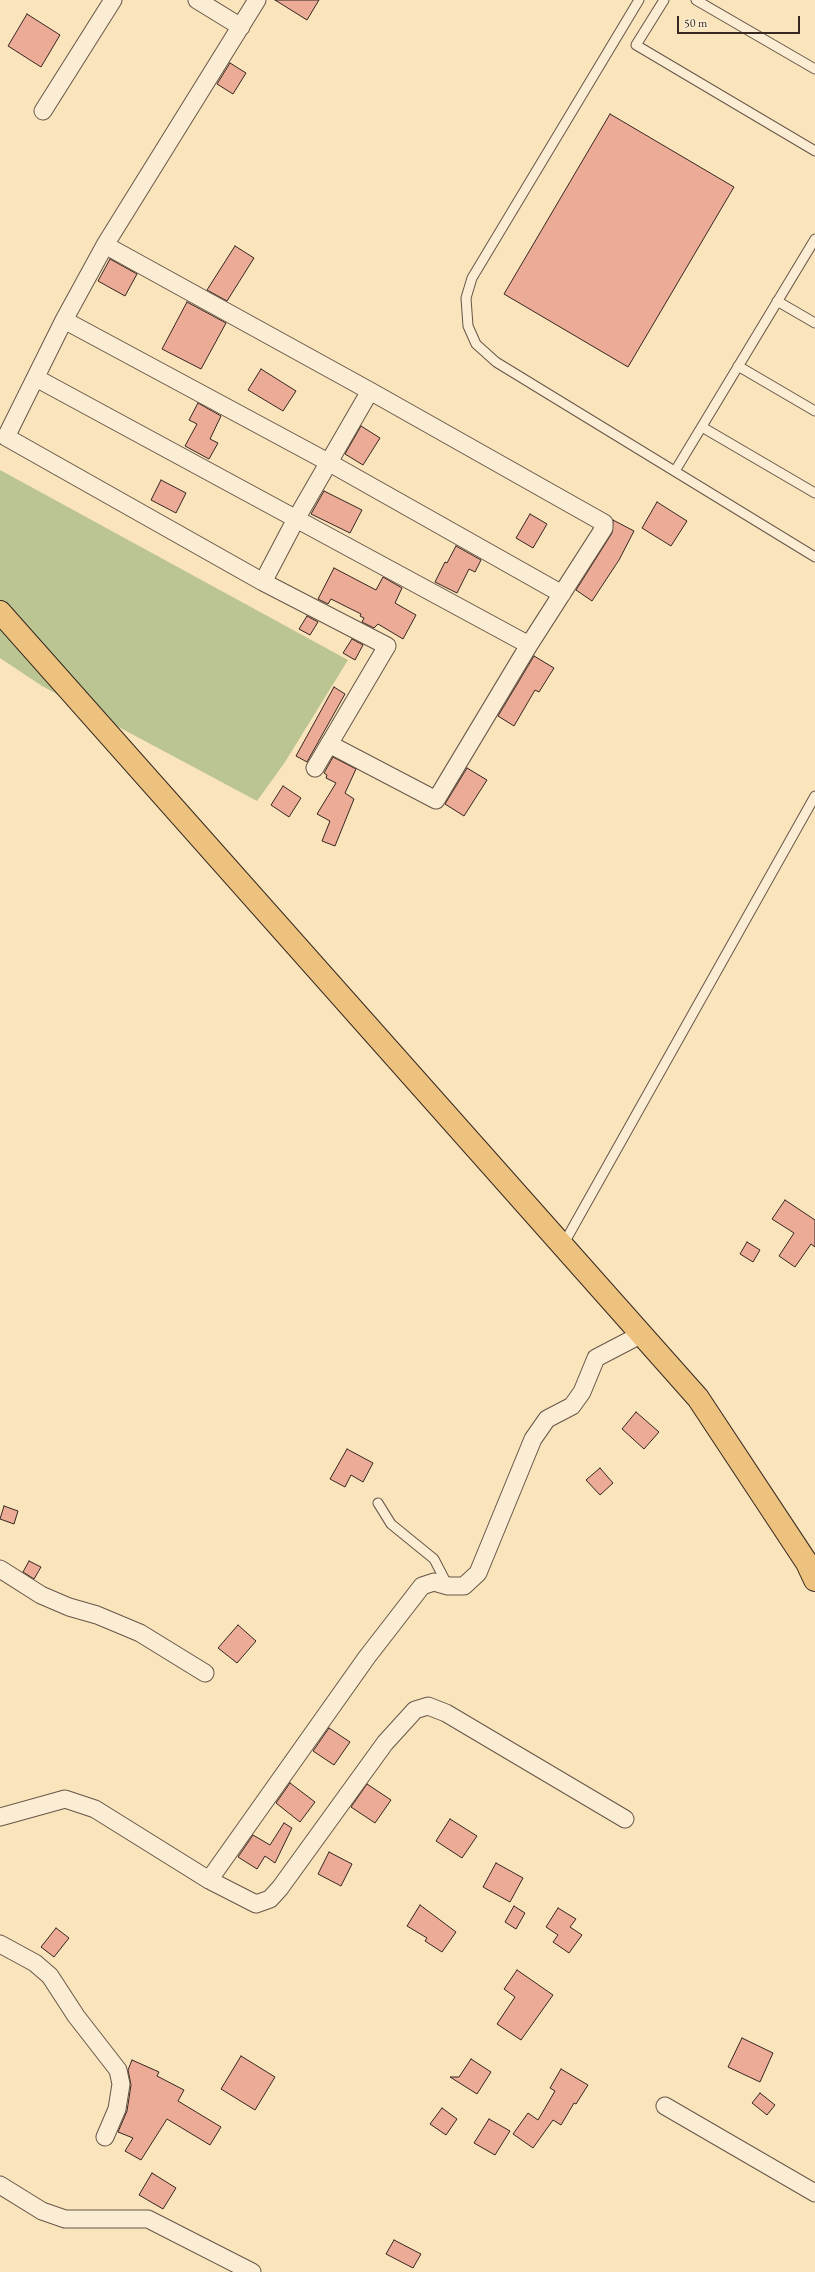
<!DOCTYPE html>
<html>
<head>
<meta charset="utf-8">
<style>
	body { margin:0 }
	#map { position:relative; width:815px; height:2272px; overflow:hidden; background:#f9e4bb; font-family:"EB Garamond",serif }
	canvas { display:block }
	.scale { position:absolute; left:677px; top:16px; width:123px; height:18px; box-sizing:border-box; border:2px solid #362721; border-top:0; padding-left:5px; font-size:12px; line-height:14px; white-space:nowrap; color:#362721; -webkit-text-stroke:3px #fbedd3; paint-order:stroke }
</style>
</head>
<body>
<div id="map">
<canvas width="815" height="2272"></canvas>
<div class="scale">50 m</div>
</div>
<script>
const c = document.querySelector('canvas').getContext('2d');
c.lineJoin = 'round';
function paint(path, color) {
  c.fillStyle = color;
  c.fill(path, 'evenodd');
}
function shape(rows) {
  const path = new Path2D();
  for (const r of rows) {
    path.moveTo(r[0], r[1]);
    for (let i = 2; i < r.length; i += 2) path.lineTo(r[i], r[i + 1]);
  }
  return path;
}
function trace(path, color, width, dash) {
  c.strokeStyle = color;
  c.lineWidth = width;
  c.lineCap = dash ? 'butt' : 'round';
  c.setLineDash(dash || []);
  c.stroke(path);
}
paint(shape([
	[0,470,348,660,285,762,257,801,42,686,0,658]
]), '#bbc592');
const building = shape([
	[275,0,319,0,307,20,275,0],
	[27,14,60,35,41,67,8,46,27,14],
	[230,63,246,73,233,94,217,84,230,63],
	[610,114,734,187,628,367,504,294,610,114],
	[235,246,254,258,227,301,207,290,235,246],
	[110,259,137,274,125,296,98,281,110,259],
	[187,302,226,323,201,369,162,349,187,302],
	[261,369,296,391,283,411,248,390,261,369],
	[198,403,221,416,210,439,218,443,209,459,185,446,197,424,189,420,198,403],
	[361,426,380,438,363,465,345,454,361,426],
	[161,480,186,493,176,513,151,500,161,480],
	[324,491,362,510,350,533,311,514,324,491],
	[657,502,687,521,671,546,642,528,657,502],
	[530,514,547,524,533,548,516,538,530,514],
	[613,520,634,531,619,560,592,601,576,590,612,533,613,520],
	[456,546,481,560,475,572,469,569,457,593,435,582,445,562,447,563,456,546],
	[334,568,376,590,383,577,402,588,395,603,416,615,403,639,378,624,374,628,362,622,364,618,360,616,361,614,331,599,328,604,318,599,334,568],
	[307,616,318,622,310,635,299,629,307,616],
	[352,639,363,645,355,660,343,653,352,639],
	[534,656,554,668,539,692,535,690,514,726,498,716,534,656],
	[334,687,345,694,307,762,296,756,334,687],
	[333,757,356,769,345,793,354,799,335,846,322,841,330,821,317,814,336,783,326,778,327,775,324,773,333,757],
	[467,768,487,780,464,816,445,804,467,768],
	[283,786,301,798,289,817,271,805,283,786],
	[785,1200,815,1220,815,1247,811,1244,795,1267,779,1256,794,1233,772,1219,785,1200],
	[747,1242,760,1250,753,1262,740,1254,747,1242],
	[636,1412,659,1432,644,1449,622,1429,636,1412],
	[347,1449,373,1463,363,1482,351,1475,345,1487,330,1479,347,1449],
	[600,1468,613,1483,600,1495,586,1480,600,1468],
	[4,1506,18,1511,14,1524,0,1519,4,1506],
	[29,1561,41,1567,34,1579,23,1572,29,1561],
	[238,1625,256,1641,237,1663,218,1648,238,1625],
	[329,1728,350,1742,334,1765,313,1751,329,1728],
	[290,1783,315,1802,300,1822,276,1803,290,1783],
	[367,1784,391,1800,375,1823,351,1807,367,1784],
	[450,1819,477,1836,462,1858,436,1841,450,1819],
	[284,1823,292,1828,275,1863,265,1856,257,1869,238,1857,253,1835,270,1845,284,1823],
	[329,1852,352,1864,341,1886,318,1874,329,1852],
	[496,1863,523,1878,510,1902,483,1887,496,1863],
	[420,1905,456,1932,442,1952,425,1941,427,1938,407,1926,420,1905],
	[514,1906,525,1913,516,1929,505,1922,514,1906],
	[558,1908,576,1919,570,1927,582,1935,569,1953,553,1942,558,1935,546,1927,558,1908],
	[56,1928,69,1938,54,1957,41,1947,56,1928],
	[517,1970,553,1995,521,2040,497,2024,515,1997,504,1989,517,1970],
	[742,2038,773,2053,760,2082,728,2067,742,2038],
	[241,2056,275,2077,255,2110,221,2089,241,2056],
	[471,2059,491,2072,477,2094,450,2077,459,2077,471,2059],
	[132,2060,159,2072,157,2076,184,2090,178,2101,221,2127,210,2145,167,2119,141,2160,125,2151,133,2138,118,2132,127,2111,131,2085,128,2070,132,2060],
	[561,2069,588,2085,576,2104,574,2103,561,2125,553,2120,533,2148,513,2134,528,2113,538,2120,555,2091,550,2088,561,2069],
	[760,2093,775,2105,767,2115,752,2103,760,2093],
	[442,2108,457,2119,446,2135,430,2124,442,2108],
	[489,2119,510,2131,495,2155,474,2143,489,2119],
	[152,2173,176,2188,163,2209,139,2195,152,2173],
	[394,2240,421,2254,413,2268,386,2254,394,2240]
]);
paint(building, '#ebab96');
trace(building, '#362721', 1);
const service = shape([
	[639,0,472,278,466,298,468,326,476,344,496,362,815,557],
	[664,0,636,45,815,151],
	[696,0,815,69],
	[777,301,815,323],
	[738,366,815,411],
	[702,427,815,493],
	[675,471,815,239],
	[563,1245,815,796],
	[378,1503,391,1524,434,1559,448,1586]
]);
const minor = shape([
	[197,0,241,27],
	[257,0,105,245,64,320,6,437,263,582,387,646,315,768],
	[43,111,113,0],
	[105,245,370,391,604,523,604,528,529,645,436,800,329,744],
	[64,320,328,462,562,594],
	[36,378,529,645],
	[263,582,296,519,370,391],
	[0,1569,41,1595,69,1607,97,1615,140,1633,205,1673],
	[0,1817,65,1799,95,1809,209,1880,256,1904,270,1899,280,1888,385,1743,415,1710,428,1706,446,1713,625,1819],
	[209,1880,367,1657,422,1586,434,1582,448,1586,464,1586,478,1573,533,1439,547,1419,572,1406,582,1392,596,1358,642,1334],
	[0,1944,35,1963,50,1976,76,2016,118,2070,121,2084,117,2109,105,2137],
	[665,2106,815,2193],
	[0,2185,42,2211,65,2219,148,2219,252,2272]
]);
const primary = shape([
	[0,612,698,1398,807,1563,815,1580]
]);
trace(service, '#675648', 11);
trace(minor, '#675648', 19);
trace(primary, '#362721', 24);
trace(service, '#fbedd3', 9);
trace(minor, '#fbedd3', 17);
trace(primary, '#ecc27e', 22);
</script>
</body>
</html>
